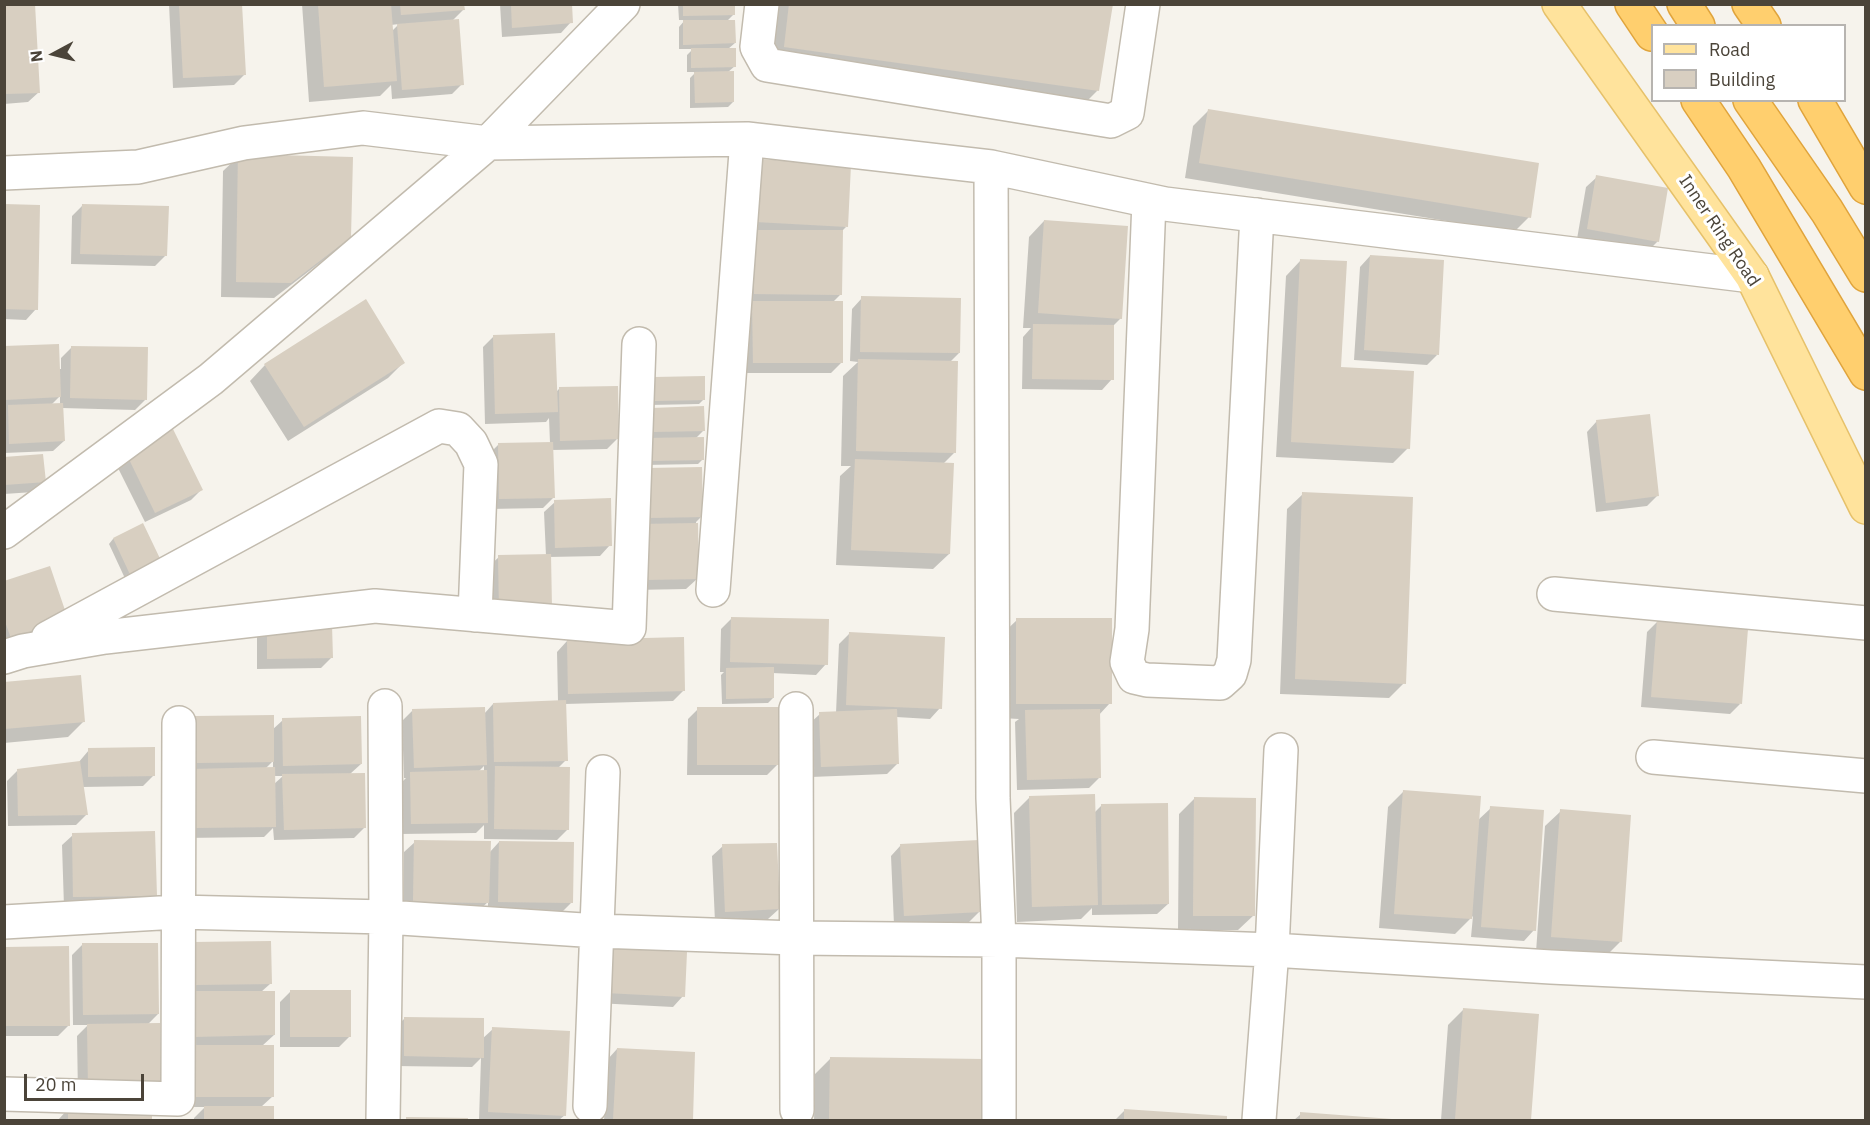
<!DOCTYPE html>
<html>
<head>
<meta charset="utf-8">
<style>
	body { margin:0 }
	#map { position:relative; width:1870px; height:1125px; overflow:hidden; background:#f6f3ec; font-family:"IBM Plex Sans",sans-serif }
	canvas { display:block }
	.frame { position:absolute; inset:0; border:6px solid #4b4439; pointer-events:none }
	.legend { position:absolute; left:1651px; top:24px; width:195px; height:78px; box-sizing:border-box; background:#fff; border:2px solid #b7b4b0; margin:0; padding:8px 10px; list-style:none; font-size:18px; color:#4b4439 }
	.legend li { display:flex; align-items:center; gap:12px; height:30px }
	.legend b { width:30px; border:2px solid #b7b4b0 }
	.north { position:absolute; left:24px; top:24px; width:60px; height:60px; -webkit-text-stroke:4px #fff; paint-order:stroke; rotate:263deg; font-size:16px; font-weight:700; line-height:24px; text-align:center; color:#4b4439 }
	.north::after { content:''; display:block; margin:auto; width:21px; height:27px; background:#4b4439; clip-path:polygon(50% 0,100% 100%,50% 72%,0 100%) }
	.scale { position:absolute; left:24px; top:1074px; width:120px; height:27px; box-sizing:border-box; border:3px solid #4b4439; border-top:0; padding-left:8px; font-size:18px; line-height:21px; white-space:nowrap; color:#4b4439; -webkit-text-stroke:4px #fff; paint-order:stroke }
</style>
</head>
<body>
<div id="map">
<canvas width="1870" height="1125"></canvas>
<div class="frame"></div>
<ul class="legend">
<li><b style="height:8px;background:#ffe39c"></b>Road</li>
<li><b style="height:16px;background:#d8cfc1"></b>Building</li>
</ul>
<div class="north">N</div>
<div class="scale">20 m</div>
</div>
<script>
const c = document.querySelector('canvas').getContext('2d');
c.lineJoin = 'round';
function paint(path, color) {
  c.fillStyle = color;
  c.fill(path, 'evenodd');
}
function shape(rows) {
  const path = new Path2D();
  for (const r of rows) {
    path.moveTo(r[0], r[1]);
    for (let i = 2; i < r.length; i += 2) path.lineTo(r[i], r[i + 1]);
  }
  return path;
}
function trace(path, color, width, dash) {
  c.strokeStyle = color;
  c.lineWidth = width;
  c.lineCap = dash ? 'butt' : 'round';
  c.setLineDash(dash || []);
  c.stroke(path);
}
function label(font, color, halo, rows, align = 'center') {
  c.font = font + ' "IBM Plex Sans",sans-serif';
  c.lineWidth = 6;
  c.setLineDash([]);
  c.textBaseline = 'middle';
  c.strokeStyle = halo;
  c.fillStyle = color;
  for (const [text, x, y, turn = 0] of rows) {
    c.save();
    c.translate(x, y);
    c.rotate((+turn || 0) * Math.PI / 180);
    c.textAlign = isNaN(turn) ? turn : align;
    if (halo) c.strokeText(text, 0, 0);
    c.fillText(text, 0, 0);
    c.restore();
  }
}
paint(shape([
	[4,4,39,92,28,102,4,104],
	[169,4,241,4,245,74,234,85,173,88],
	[302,4,463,4,463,10,452,21,462,84,452,94,392,99,391,85,380,96,309,102],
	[399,24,392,31,391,25],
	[500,4,570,4,571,22,561,33,502,37],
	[678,4,734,4,734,14,727,21,735,43,728,49,735,66,728,72,733,102,728,107,690,108,690,78,696,72,687,72,687,55,693,49,679,49,679,27,685,20,679,20],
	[772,4,1112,4,1098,90,1078,110,765,66],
	[1209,110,1529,217,1514,232,1185,178,1193,126],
	[239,156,350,236,334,252,274,298,221,297,223,171],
	[749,171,846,227,842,231,841,294,833,302,841,363,831,373,743,373,742,313,752,304,744,303],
	[1597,177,1658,241,1647,252,1577,239,1586,187],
	[4,206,36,309,26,320,4,319],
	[82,206,166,255,155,266,71,264,72,216],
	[1044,221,1121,318,1113,326,1112,379,1102,390,1022,389,1023,337,1031,328,1023,328,1029,237],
	[1370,256,1437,355,1427,365,1354,360,1360,267],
	[1301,260,1339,369,1408,448,1393,463,1276,457,1286,276],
	[862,298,959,353,949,363,954,453,943,464,949,554,933,569,836,565,840,476,851,466,841,466,843,376,858,362,850,361,852,309],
	[494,336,556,392,559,389,617,439,607,449,552,450,554,497,543,508,489,509,488,455,498,445,550,443,549,418,546,422,485,424,483,347],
	[72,347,146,399,135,410,62,408,64,441,53,451,4,453,4,348,58,369,61,369,61,358],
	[60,396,60,405,51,405],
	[403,363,388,378,288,441,250,381,265,365],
	[655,378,704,399,699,404,650,405],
	[647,414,703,431,696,438,703,459,698,464,645,465],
	[1597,421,1657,496,1647,506,1596,512,1587,432],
	[173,431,201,490,191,500,145,522,116,464],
	[4,458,44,481,34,492,4,494],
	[637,480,701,517,696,522,697,579,686,589,633,590],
	[1303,494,1404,683,1389,698,1280,694,1287,509],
	[555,502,610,545,600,556,549,557,489,619,488,567,499,557,546,556,544,512],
	[142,525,129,587,109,544,113,539],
	[4,582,66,619,4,646],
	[732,618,826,664,816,675,772,673,773,698,768,703,722,704,721,675,724,672,720,672,721,629],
	[1017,620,1110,703,1098,716,1099,778,1089,788,1017,790,1015,722,1019,719,1001,718,1001,635],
	[1657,622,1740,704,1730,714,1641,707,1647,632],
	[268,627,332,657,321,668,257,669,257,637],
	[849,634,940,708,930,719,896,717,898,763,887,774,811,777,809,724,820,714,836,713,839,644],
	[567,641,684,690,673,701,565,704,566,760,557,769,568,829,557,840,484,839,484,825,476,833,401,834,400,784,406,778,404,778,402,721,413,710,484,714,493,704,558,702,557,652],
	[484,766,484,771,478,772],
	[4,683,83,722,68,737,4,743],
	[698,709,778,764,767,775,687,775,688,719],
	[196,717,272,730,283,720,361,764,350,774,365,827,354,838,274,840,273,828,264,837,183,838,185,728],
	[273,761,273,769,265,769],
	[274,776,283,776,274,784],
	[89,750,153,776,143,786,82,787,87,814,76,825,8,826,7,781,18,770,78,763],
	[1403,792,1477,821,1491,808,1534,930,1524,941,1471,937,1473,916,1455,934,1379,928,1388,807],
	[1030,797,1094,813,1102,805,1168,904,1157,914,1092,915,1092,908,1081,919,1017,922,1014,813],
	[1194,799,1254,915,1238,930,1178,930,1179,814],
	[1561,811,1620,942,1605,957,1536,952,1545,826],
	[73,835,155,895,145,906,64,907,62,845],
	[415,842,489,853,499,842,571,903,561,913,488,912,488,902,477,912,404,911,404,852],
	[901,845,980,911,969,922,894,925,891,856],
	[723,846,779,909,768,919,715,922,712,856],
	[83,944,158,1014,78,1095,77,1036,88,1025,73,1025,72,955],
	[68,948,69,1025,58,1036,4,1036,4,949],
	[183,954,270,984,261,992,274,1035,262,1046,273,1096,261,1107,272,1107,272,1120,194,1120,194,1118,205,1107,186,1107,185,1057,196,1046,182,1046],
	[598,960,683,996,673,1007,596,1003],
	[290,992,350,1036,339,1047,280,1047,280,1002],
	[1464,1009,1537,1015,1530,1120,1441,1120,1448,1025],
	[405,1018,482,1039,493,1029,565,1115,559,1120,405,1120,479,1120,481,1058,472,1067,394,1066,394,1029],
	[617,1049,694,1053,691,1120,604,1120,607,1060],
	[830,1059,984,1061,983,1120,814,1120,815,1074],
	[151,1108,151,1120,58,1120,68,1109],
	[1125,1110,1225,1117,1225,1120,1115,1120],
	[1301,1114,1395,1120,1294,1120]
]), '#0003');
paint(shape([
	[4,4,35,4,40,93,4,94],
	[179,4,242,4,246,75,183,78],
	[318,4,391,4,397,81,324,87],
	[400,4,464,4,465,10,401,15],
	[511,4,572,4,573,23,512,28],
	[683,4,735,4,735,15,683,16],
	[789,4,1113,4,1099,91,784,47],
	[459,19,464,85,402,90,397,24],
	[683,20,735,20,736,43,683,45],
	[691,48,736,48,736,67,691,68],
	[734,71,734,102,695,103,694,72],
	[1208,109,1539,163,1531,218,1199,163],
	[238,154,353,157,351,237,291,283,236,282],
	[759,159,851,165,848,227,756,222],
	[1596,175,1668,188,1659,242,1587,229],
	[4,204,40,205,38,310,4,309],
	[82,204,169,206,167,256,80,254],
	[1044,220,1128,226,1122,319,1038,313],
	[754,230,843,230,842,295,754,294],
	[1370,255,1444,260,1439,355,1364,350],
	[1300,259,1347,261,1341,367,1414,371,1410,449,1291,442],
	[861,296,961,298,960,353,860,352],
	[366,299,405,363,304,427,264,364],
	[752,301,843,301,843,363,753,363],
	[1033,324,1114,325,1114,380,1032,379],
	[555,333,558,412,495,414,493,335],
	[59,344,61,397,4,400,4,346],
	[71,346,148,347,147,400,70,398],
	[858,359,958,361,956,453,856,451],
	[705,376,705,400,654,401,654,377],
	[618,386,619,439,560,441,559,387],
	[63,403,65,441,9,444,8,405],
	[704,406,705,431,652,432,651,408],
	[1650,414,1659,496,1606,503,1596,420],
	[173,429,203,490,155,513,126,453],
	[704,437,704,460,649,461,649,438],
	[553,442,555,498,499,499,498,443],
	[43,454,46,482,4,485,4,457],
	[855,459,954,463,950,554,851,550],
	[702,467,703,517,648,518,647,468],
	[1302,492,1413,497,1406,684,1295,679],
	[611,498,612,546,555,548,554,500],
	[143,523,165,569,134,583,113,538],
	[698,523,699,579,643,580,642,524],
	[551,554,552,608,499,609,498,555],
	[50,566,68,619,11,638,4,619,4,581],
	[731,617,829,619,828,665,730,662],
	[1016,618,1112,618,1112,704,1016,704],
	[1657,620,1748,629,1742,704,1651,697],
	[267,625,332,625,333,658,267,659],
	[849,632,945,637,942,709,846,705],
	[684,637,685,691,568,694,567,640],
	[774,667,774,698,726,699,726,668],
	[81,675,85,722,4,729,4,682],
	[566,700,568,761,494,762,493,703],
	[485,707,487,765,414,768,412,709],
	[697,707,779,707,779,765,697,765],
	[897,709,899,764,821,767,819,712],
	[1100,709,1101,778,1027,780,1025,710],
	[274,715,274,762,195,763,195,716],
	[361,716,362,764,283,766,282,718],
	[155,747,155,776,88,777,88,748],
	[80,761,88,815,18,816,17,769],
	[495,766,570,767,569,830,494,829],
	[275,767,276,827,193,828,192,769],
	[487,770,488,823,411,824,410,772],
	[365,773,366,828,284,830,282,774],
	[1403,790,1481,796,1472,919,1394,914],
	[1095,794,1098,905,1032,907,1029,796],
	[1194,797,1256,798,1255,916,1193,916],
	[1168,803,1169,904,1102,905,1101,804],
	[1490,806,1544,810,1536,931,1481,927],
	[1560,809,1631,815,1622,942,1551,937],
	[155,831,157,896,73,897,72,833],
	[414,840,491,841,489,903,413,902],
	[979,840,981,912,904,916,900,844],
	[499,841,574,842,573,903,498,902],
	[777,843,780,909,725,912,722,844],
	[271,941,272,984,192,985,192,942],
	[82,943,158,943,159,1014,83,1015],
	[69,946,70,1026,5,1026,5,947],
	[608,948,687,952,685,997,606,993],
	[290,990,351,990,351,1037,290,1037],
	[192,991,275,991,275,1035,192,1037],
	[1463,1008,1539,1014,1531,1120,1455,1120],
	[404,1017,484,1018,484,1058,404,1056],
	[160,1023,161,1085,88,1085,87,1024],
	[492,1027,570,1031,566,1116,488,1112],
	[195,1045,274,1045,274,1097,195,1097],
	[617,1048,695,1052,693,1120,613,1120],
	[830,1057,985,1059,985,1120,829,1120],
	[204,1106,274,1106,274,1120,204,1120],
	[68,1107,152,1107,152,1120,68,1120],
	[1124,1109,1227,1116,1227,1120,1124,1120],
	[1300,1112,1392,1119,1392,1120,1300,1120],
	[406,1117,468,1118,468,1120,406,1120]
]), '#d8cfc1');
const minor = shape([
	[762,4,757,47,767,65,1111,121,1127,113,1143,4],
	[991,167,1165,204,1752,276],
	[4,173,138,167,244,143,363,128,488,143,623,4],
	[1149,201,1132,629,1127,662,1134,677,1147,680,1220,683,1230,674,1234,660,1257,215],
	[4,532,211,379,488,143,747,139,991,167,993,798,999,940,999,1120],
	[713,590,747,139],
	[1554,594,1866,623],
	[48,638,439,426,458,429,471,443,481,464,475,615],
	[4,657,23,651,105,637,375,606,629,628,639,344],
	[796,709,797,1110],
	[1653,757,1866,776],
	[4,922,177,912,386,917,598,931,795,938,999,940,1272,950,1551,967,1866,982],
	[4,1094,178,1099,179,723],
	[590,1106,603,772],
	[383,1120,386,917,385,706],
	[1259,1120,1272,950,1281,750]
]);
const major = shape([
	[1559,4,1752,276,1866,507]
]);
const highway = shape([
	[1632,4,1652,34],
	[1684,4,1698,26],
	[1749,4,1764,26],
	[1698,100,1744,168,1866,373],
	[1750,100,1827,211,1866,275],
	[1815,100,1866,187]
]);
trace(minor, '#c2bbae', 36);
trace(major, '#e6c16a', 36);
trace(highway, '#e0a43c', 36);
trace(minor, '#fff', 33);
trace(major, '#ffe39c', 33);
trace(highway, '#ffcf6e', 33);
label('18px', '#4b4439', '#fff', [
	["Inner Ring Road",1719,231,56]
]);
</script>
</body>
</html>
